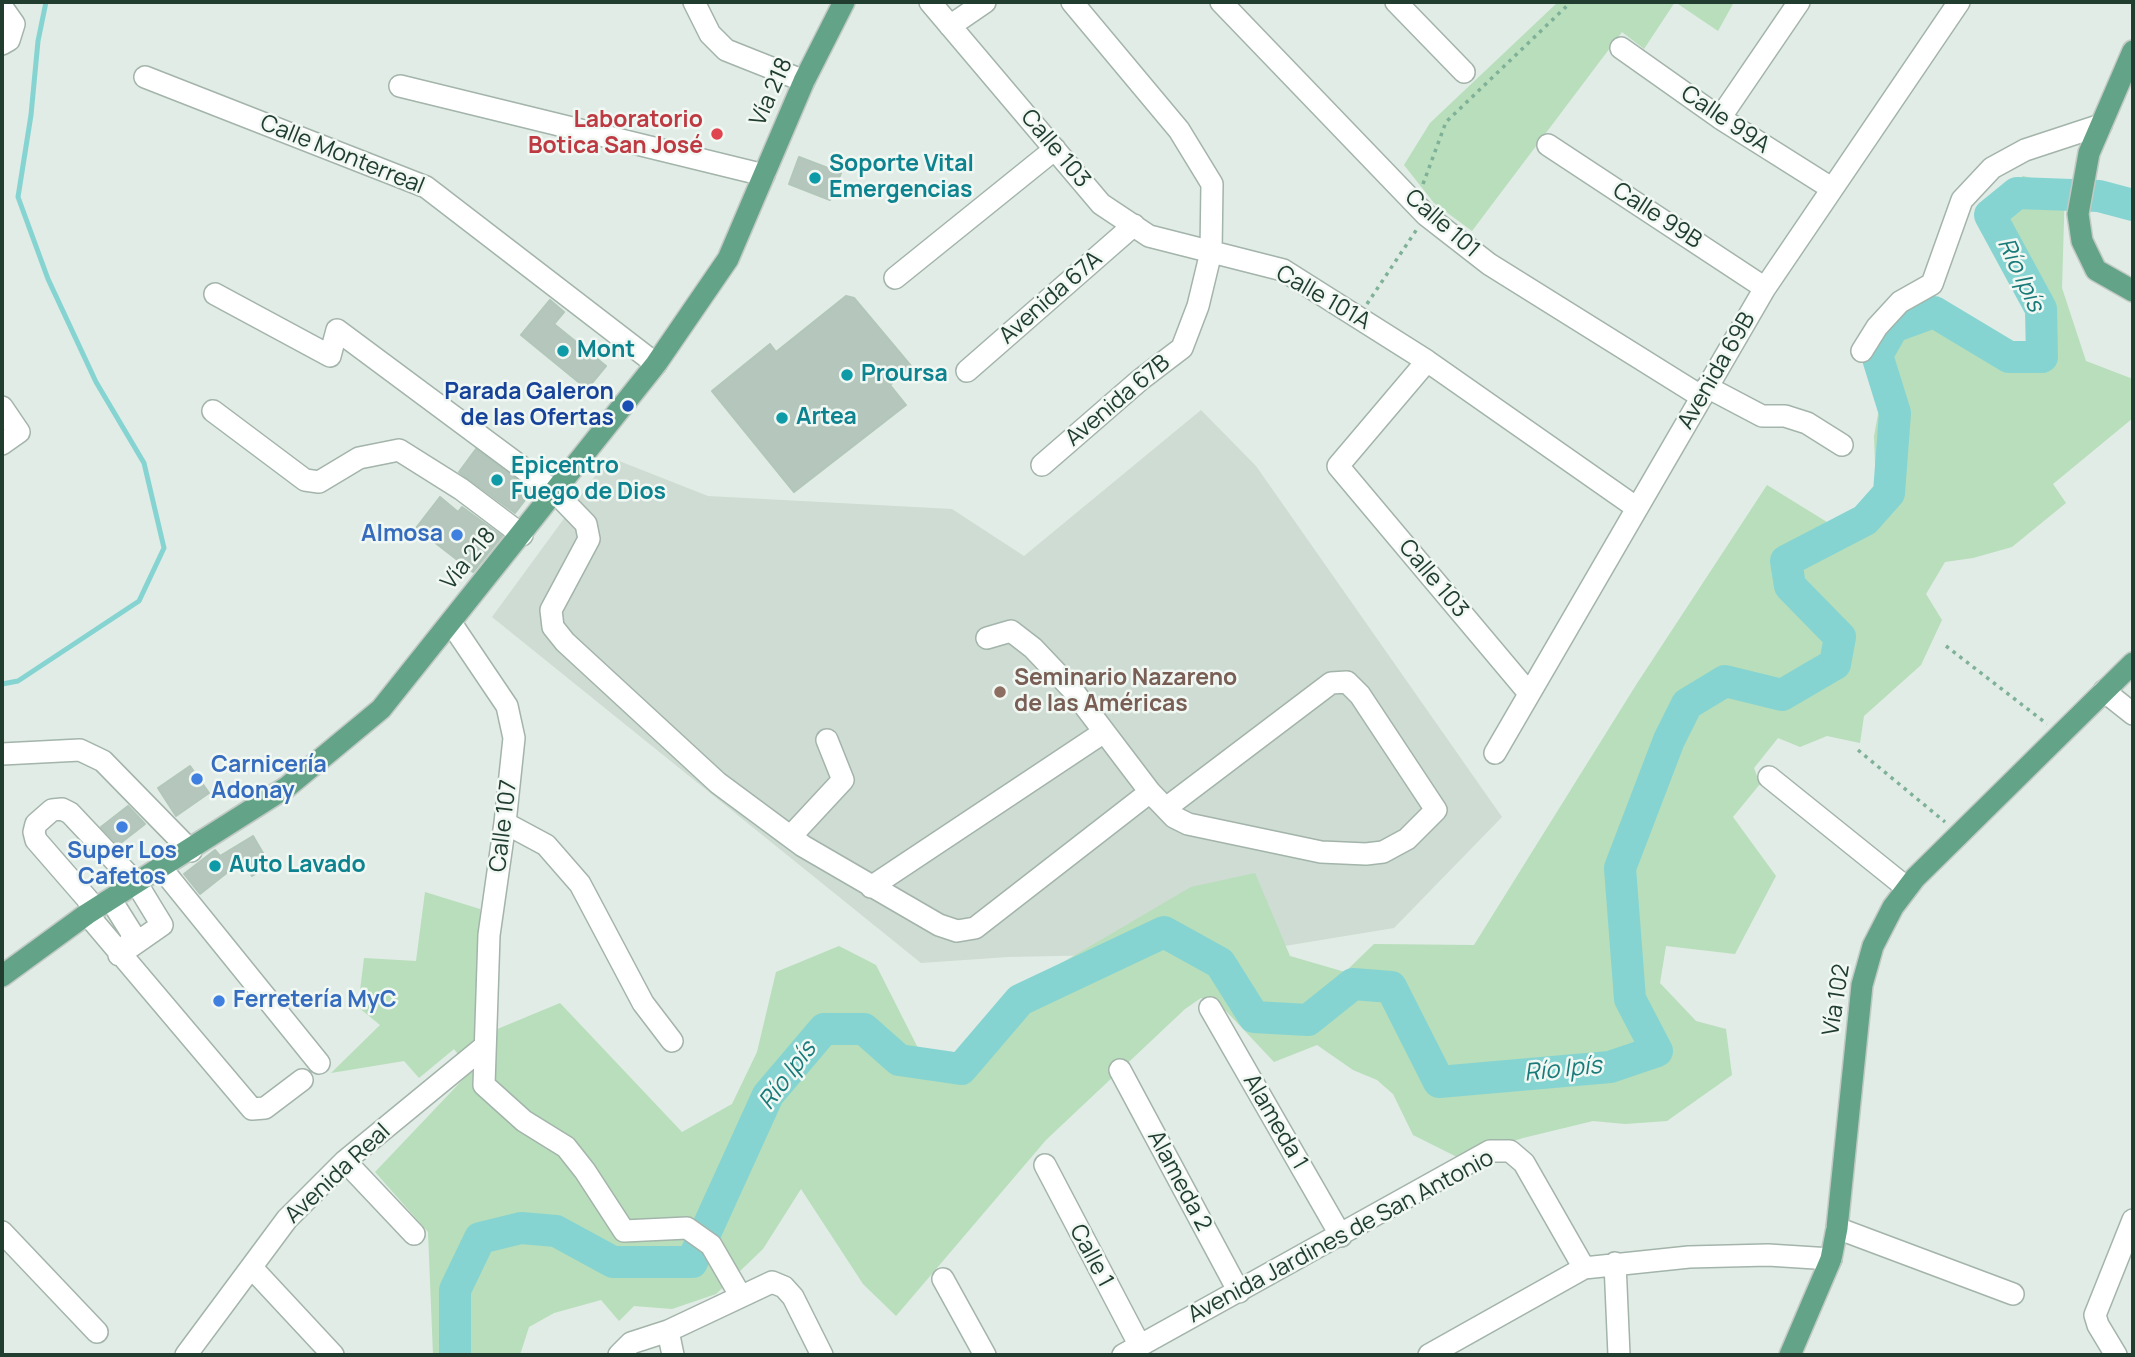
<!DOCTYPE html>
<html>
<head>
<meta charset="utf-8">
<style>
	body { margin:0 }
	#map { position:relative; width:2135px; height:1357px; overflow:hidden; background:#e0ece5; font-family:Manrope,sans-serif }
	canvas { display:block }
	.frame { position:absolute; inset:0; border:4px solid #203d30; pointer-events:none }
</style>
</head>
<body>
<div id="map">
<canvas width="2135" height="1357"></canvas>
<div class="frame"></div>
</div>
<script>
const c = document.querySelector('canvas').getContext('2d');
c.lineJoin = 'round';
function paint(path, color) {
  c.fillStyle = color;
  c.fill(path, 'evenodd');
}
function shape(rows) {
  const path = new Path2D();
  for (const r of rows) {
    path.moveTo(r[0], r[1]);
    for (let i = 2; i < r.length; i += 2) path.lineTo(r[i], r[i + 1]);
  }
  return path;
}
function trace(path, color, width, dash) {
  c.strokeStyle = color;
  c.lineWidth = width;
  c.lineCap = dash ? 'butt' : 'round';
  c.setLineDash(dash || []);
  c.stroke(path);
}
function label(font, color, halo, rows, align = 'center') {
  c.font = font + ' Manrope,sans-serif';
  c.lineWidth = 5;
  c.setLineDash([]);
  c.textBaseline = 'middle';
  c.strokeStyle = halo;
  c.fillStyle = color;
  for (const [text, x, y, turn = 0] of rows) {
    c.save();
    c.translate(x, y);
    c.rotate((+turn || 0) * Math.PI / 180);
    c.textAlign = isNaN(turn) ? turn : align;
    if (halo) c.strokeText(text, 0, 0);
    c.fillText(text, 0, 0);
    c.restore();
  }
}
paint(shape([
	[1201,410,1256,466,1502,817,1394,928,1248,952,1008,957,921,963,492,617,609,457,708,496,952,509,1024,556]
]), '#cedcd3');
paint(shape([
	[1558,2,1734,2,1718,31,1675,2,1644,49,1622,32,1472,231,1434,203,1404,165,1430,123],
	[2023,176,2065,186,2062,288,2086,361,2133,379,2133,418,2053,484,2066,503,2012,547,1973,558,1945,562,1926,594,1942,620,1921,665,1864,716,1860,743,1827,736,1800,747,1778,738,1754,768,1760,784,1733,817,1776,876,1735,954,1666,946,1660,983,1696,1021,1726,1029,1732,1075,1667,1121,1625,1124,1593,1121,1523,1138,1459,1158,1413,1135,1393,1094,1377,1080,1353,1070,1317,1045,1274,1062,1226,1011,1201,998,1185,1009,1046,1140,896,1316,863,1284,801,1189,763,1249,716,1294,672,1309,634,1306,619,1321,601,1300,554,1313,529,1327,520,1355,433,1355,428,1232,375,1172,471,1071,454,1049,419,1078,404,1061,331,1073,380,1025,358,1007,364,958,416,961,425,892,480,909,478,1033,495,1030,560,1003,682,1132,732,1104,757,1052,776,972,839,946,876,965,919,1050,954,1061,1024,985,1191,887,1255,873,1290,956,1345,972,1374,944,1474,945,1636,685,1767,485,1835,527,1876,490,1874,436,1888,360,1898,336,1931,320,2000,364,2044,361,2050,320,2008,235,1999,197]
]), '#b8debb');
trace(shape([
	[2,684,18,681,139,601,164,548,144,463,96,382,48,279,18,197,31,115,38,41,46,2]
]), '#85d4d2', 5);
trace(shape([
	[455,1355,455,1290,480,1238,521,1228,556,1231,613,1262,692,1262,768,1095,824,1029,864,1029,899,1060,961,1069,1020,1000,1164,932,1220,963,1254,1017,1308,1020,1353,984,1391,987,1439,1082,1610,1067,1657,1051,1630,999,1620,868,1669,740,1687,704,1725,681,1782,695,1835,664,1840,637,1790,586,1786,561,1865,520,1889,493,1895,413,1877,355,1893,327,1934,312,2009,357,2042,357,2041,309,1990,215,2017,193,2099,196,2133,205]
]), '#85d4d2', 32);
const building = shape([
	[799,157,841,173,830,200,789,184,799,157],
	[846,296,854,298,911,366,890,385,906,405,794,492,712,391,770,344,776,352,846,296],
	[550,300,564,312,554,324,606,366,587,389,521,335,550,300],
	[476,449,532,491,515,513,459,472,476,449],
	[440,497,458,512,462,507,502,536,473,572,416,528,440,497],
	[190,766,209,793,176,816,158,788,190,766],
	[128,806,145,824,118,845,101,827,128,806],
	[253,836,270,865,252,876,243,860,200,894,184,874,215,850,220,856,253,836]
]);
paint(building, '#b5c7bd');
trace(building, '#b2c6ba', 2);
const minor = shape([
	[694,2,710,34,726,50,804,81],
	[930,2,1101,204,1149,236,1283,270,1427,361,1637,508],
	[1221,2,1426,215,1489,264,1702,397],
	[1396,2,1464,72],
	[2,7,14,24,9,40,2,44],
	[950,26,985,2],
	[1621,48,1720,118,1831,188],
	[145,77,426,187,656,364],
	[400,86,764,175],
	[1720,118,1799,2],
	[1548,145,1765,288],
	[895,278,1055,149],
	[215,294,330,356,337,330,555,492,586,524,589,539,551,610,553,627,565,642,718,783,803,846,939,925,957,931,975,928,1150,792],
	[1862,351,1877,327,1900,302,1932,284,1962,200,1992,168,2025,150,2101,125],
	[1427,361,1338,466,1528,692],
	[967,371,1134,225],
	[1707,387,1762,416,1785,416,1807,423,1842,445],
	[2,407,19,432,2,444],
	[213,411,305,480,319,482,359,458,399,450,461,489,522,535],
	[1042,465,1140,380,1182,348,1198,306,1211,252,1212,184,1179,130,1072,2],
	[451,623,507,706,514,738,505,823,489,935,484,1085,524,1121,566,1147,585,1171,624,1231,687,1228,711,1245,740,1295],
	[987,638,1011,631,1033,648,1071,688,1150,792,1174,817,1188,824,1321,852,1366,854,1383,852,1407,839,1436,810,1360,695,1347,682,1331,683,1166,808],
	[2104,691,2133,714],
	[1495,753,1765,288,1959,2],
	[2,754,80,750,103,761,191,851],
	[1769,777,1907,888],
	[505,823,546,845,580,884,643,1003,672,1041],
	[791,836,843,780,827,740],
	[162,869,319,1063],
	[871,887,1104,732],
	[111,900,133,935,127,949],
	[96,909,36,840,34,832,36,824,52,810,62,809,70,813,137,884,162,925,119,955],
	[87,914,252,1109,265,1108,302,1080],
	[1210,1008,1341,1236],
	[1120,1070,1239,1292],
	[345,1161,414,1234],
	[1045,1165,1140,1346],
	[1837,1228,2013,1294],
	[2,1232,97,1332],
	[1615,1263,1619,1355],
	[252,1268,333,1355],
	[943,1279,985,1355],
	[668,1331,673,1355],
	[186,1355,287,1219,345,1161,485,1046],
	[619,1355,631,1343,668,1331,772,1282,784,1287,793,1297,822,1355],
	[1123,1355,1490,1151,1510,1151,1524,1163,1584,1268],
	[1429,1355,1584,1268,1689,1257,1768,1255,1831,1259],
	[2116,1355,2098,1325,2095,1315,2133,1220]
]);
const major = shape([
	[2133,51,2089,153,2078,214,2082,241,2096,270,2133,291],
	[2,976,87,914,287,787,381,709,656,364,728,259,804,81,844,2],
	[1790,1355,1831,1259,1837,1228,1862,985,1873,946,1893,907,1915,878,2133,663]
]);
trace(minor, '#a3b4ab', 24);
trace(major, '#c1c9c5', 24);
trace(shape([
	[1423,184,1446,122,1571,2],
	[1367,304,1417,229],
	[1946,646,2047,724],
	[1858,750,1945,822]
]), '#7fb198', 3.5, [3.5, 5]);
trace(minor, '#fff', 21);
trace(major, '#63a387', 21);
for (const [x, y, r, color] of [
	[717,134,7,"#e0444e"],
	[815,178,7,"#0f9aa8"],
	[563,351,7,"#0f9aa8"],
	[847,375,7,"#0f9aa8"],
	[628,406,7,"#1a4fb4"],
	[782,418,7,"#0f9aa8"],
	[497,480,7,"#0f9aa8"],
	[457,535,7,"#3f7fe0"],
	[1000,692,7,"#8d6e63"],
	[197,779,7,"#3f7fe0"],
	[122,827,7,"#3f7fe0"],
	[215,866,7,"#0f9aa8"],
	[219,1001,7,"#3f7fe0"]
]) {
  const dot = new Path2D();
  dot.arc(x, y, r, 0, 2 * Math.PI);
  c.fillStyle = color;
  c.fill(dot);
  trace(dot, '#f1f8f3', 2.5);
}
label('23px', '#203d30', '#f1f8f3', [
	["Vía 218",772,92,-66],
	["Calle 99A",1725,120,34],
	["Calle 103",1055,149,50],
	["Calle Monterreal",342,155,22],
	["Calle 99B",1657,216,33],
	["Calle 101",1442,224,41],
	["Avenida 67A",1051,298,-41],
	["Calle 101A",1323,298,30],
	["Avenida 69B",1717,371,-60],
	["Avenida 67B",1118,401,-40],
	["Vía 218",469,559,-51],
	["Calle 103",1433,579,50],
	["Calle 107",504,826,-83],
	["Vía 102",1837,1000,-81],
	["Alameda 1",1275,1122,60],
	["Avenida Real",338,1174,-43],
	["Alameda 2",1179,1181,62],
	["Avenida Jardines de San Antonio",1341,1237,-28],
	["Calle 1",1091,1256,62]
]);
label('bold 23px', '#be3a42', '#f1f8f3', [
	["Laboratorio",703,121],
	["Botica San José",703,147]
], 'right');
label('bold 23px', '#0d838f', '#f1f8f3', [
	["Soporte Vital",829,165],
	["Emergencias",829,191],
	["Mont",577,351],
	["Proursa",861,375],
	["Artea",796,418],
	["Epicentro",511,467],
	["Fuego de Dios",511,493],
	["Auto Lavado",229,866]
], 'left');
label('bold 23px', '#164399', '#f1f8f3', [
	["Parada Galeron",614,393],
	["de las Ofertas",614,419]
], 'right');
label('bold 23px', '#366cbe', '#f1f8f3', [
	["Almosa",443,535,"right"],
	["Carnicería",211,766],
	["Adonay",211,792],
	["Super Los",122,852,"center"],
	["Cafetos",122,878,"center"],
	["Ferretería MyC",233,1001]
], 'left');
label('bold 23px', '#785e54', '#f1f8f3', [
	["Seminario Nazareno",1014,679],
	["de las Américas",1014,705]
], 'left');
label('italic 24px', '#187b7a', '#f1f8f3', [
	["Río Ipís",2020,275,65],
	["Río Ipís",1563,1070,-6],
	["Río Ipís",788,1076,-53]
]);
</script>
</body>
</html>
